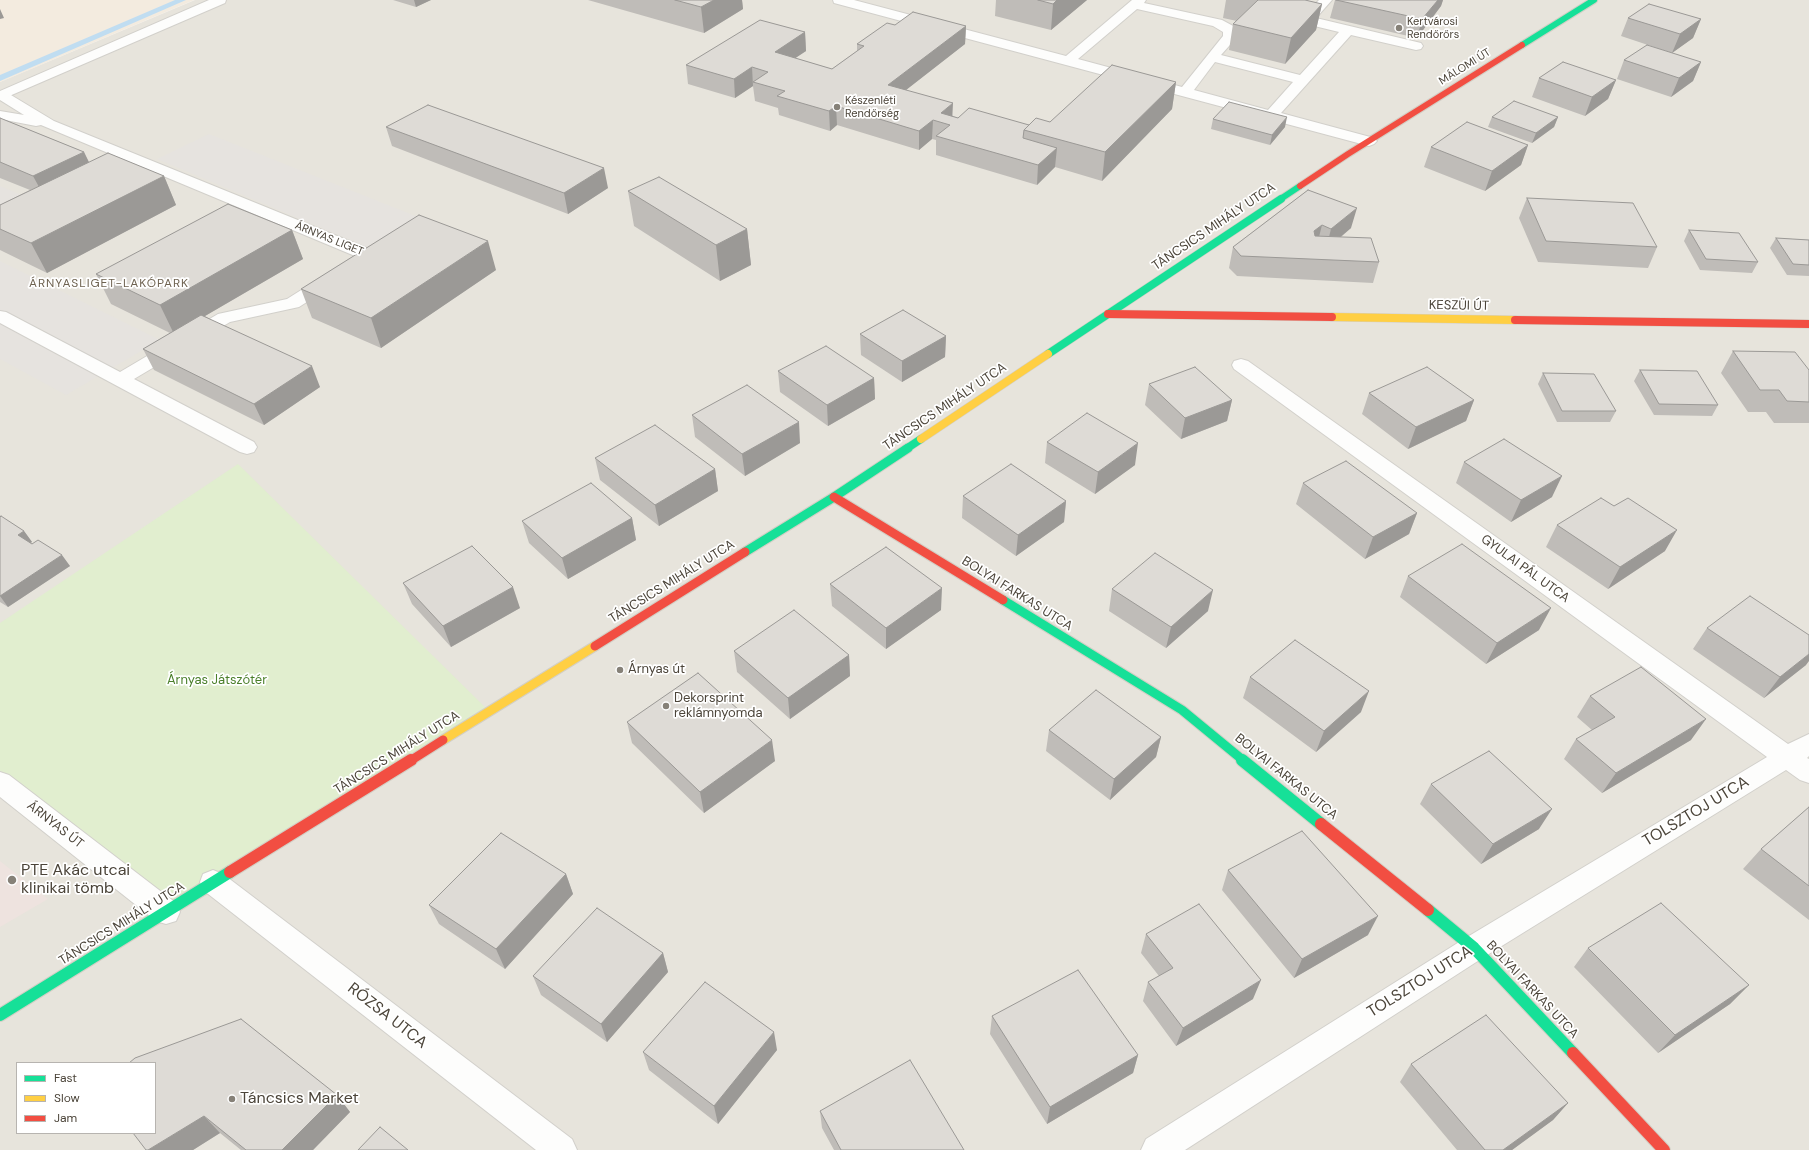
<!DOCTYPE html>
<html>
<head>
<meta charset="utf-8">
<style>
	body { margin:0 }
	#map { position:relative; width:1809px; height:1150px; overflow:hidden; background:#f4f2ee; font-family:"DM Sans",sans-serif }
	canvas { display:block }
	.legend { position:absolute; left:16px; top:1062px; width:140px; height:72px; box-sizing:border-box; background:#fff; border:1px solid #b7b4b0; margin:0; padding:5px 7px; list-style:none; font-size:12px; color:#4b4439 }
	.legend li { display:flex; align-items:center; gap:8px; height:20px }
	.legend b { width:20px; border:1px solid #b7b4b0 }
</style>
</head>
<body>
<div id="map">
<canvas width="1809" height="1150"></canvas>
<ul class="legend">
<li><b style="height:5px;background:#16e098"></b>Fast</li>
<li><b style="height:5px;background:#ffcf43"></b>Slow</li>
<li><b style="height:5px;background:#f24e42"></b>Jam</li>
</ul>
</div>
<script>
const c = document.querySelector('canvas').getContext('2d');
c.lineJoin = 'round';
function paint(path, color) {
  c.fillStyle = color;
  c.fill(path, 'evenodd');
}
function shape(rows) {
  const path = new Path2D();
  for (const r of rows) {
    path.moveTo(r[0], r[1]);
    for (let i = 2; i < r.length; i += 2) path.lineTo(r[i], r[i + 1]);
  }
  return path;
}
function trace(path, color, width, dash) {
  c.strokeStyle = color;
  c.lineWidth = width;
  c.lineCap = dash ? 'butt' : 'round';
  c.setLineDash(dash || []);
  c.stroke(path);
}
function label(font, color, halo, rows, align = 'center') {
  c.font = font + ' "DM Sans",sans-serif';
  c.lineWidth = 3.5;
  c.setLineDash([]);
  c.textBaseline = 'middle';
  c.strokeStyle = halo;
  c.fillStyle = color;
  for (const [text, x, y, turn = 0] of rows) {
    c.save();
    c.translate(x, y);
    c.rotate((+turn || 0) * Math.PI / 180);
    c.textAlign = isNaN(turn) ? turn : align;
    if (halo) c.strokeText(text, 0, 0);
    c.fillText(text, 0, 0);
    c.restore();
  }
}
paint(shape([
	[195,0,1809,0,1809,1150,0,1150,0,82],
	[17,1063,155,1063,155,1133,17,1133]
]), '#e7e4dc');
paint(shape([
	[0,0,194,0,0,82]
]), '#f3ebdf');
paint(shape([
	[0,861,48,899,0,927]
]), '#eee3df');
paint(shape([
	[238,464,489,711,166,912,0,782,0,623]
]), '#e1eecf');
paint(shape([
	[209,134,418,217,367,247,157,159],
	[0,186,26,197,0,210],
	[0,261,160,340,66,395,0,359]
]), '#e6e3df');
paint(shape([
	[175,0,186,0,0,81,0,75,175,0]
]), '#c0ddf1');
const lane = shape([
	[833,0,854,0,1066,56,1132,0,1146,0,1144,3,1222,20,1235,27,1237,30,1237,37,1221,55,1300,75,1339,32,1302,23,1300,20,1319,0,1332,0,1316,18,1421,43,1423,46,1421,49,1416,50,1351,35,1281,113,1374,138,1377,141,1374,144,1369,146,834,3,833,0],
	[1137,9,1213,26,1223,32,1223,36,1182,87,1078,59,1137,9],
	[1215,62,1293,82,1268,110,1194,90,1215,62],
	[0,91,6,92,54,121,374,251,376,255,374,259,299,307,230,322,134,379,254,442,257,447,254,452,247,454,240,452,0,323,0,311,6,312,120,372,218,314,287,299,355,256,41,125,36,126,0,119,0,111,24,115,0,100,0,91]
]);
const street = shape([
	[209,0,226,0,225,3,0,100,0,91,209,0],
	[1241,359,1248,361,1788,744,1809,734,1809,756,1807,758,1809,759,1809,783,1800,780,1786,770,1484,957,1185,1150,1141,1150,1146,1139,1464,939,1767,757,1234,369,1232,365,1234,361,1241,359],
	[0,772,9,775,176,903,180,912,176,921,166,924,156,921,0,797,0,772],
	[213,870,223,874,572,1139,577,1150,536,1150,203,890,200,882,203,874,213,870]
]);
const fastFar3 = shape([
	[1522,45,1594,0],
	[1279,200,1300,186]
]);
const fastFar2 = shape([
	[1048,354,1281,199],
	[906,449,921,439]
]);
const fastFar1 = shape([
	[745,552,834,497,908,448],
	[1003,600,1182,710,1244,761]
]);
const fast = shape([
	[1242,760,1321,824],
	[1428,910,1474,948,1573,1053],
	[0,1015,230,872]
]);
const slowFar1 = shape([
	[1332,317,1515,320],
	[921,439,1048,354]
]);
const slow = shape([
	[443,740,595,646]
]);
const jamFar3 = shape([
	[1300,186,1348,154,1522,45]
]);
const jamFar2 = shape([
	[1108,314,1332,317],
	[1515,320,1809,324]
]);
const jamFar1 = shape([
	[834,497,1003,600],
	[595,646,745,552],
	[410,761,443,740]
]);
const jam = shape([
	[1321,824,1428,910],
	[230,872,411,760],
	[1573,1053,1664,1150]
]);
trace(lane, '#d2d0cb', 2);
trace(street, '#d2d0cb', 2);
trace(fastFar3, '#d3cfc5', 8);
trace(fastFar2, '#d3cfc5', 9);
trace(fastFar1, '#d3cfc5', 11);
trace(fast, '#d3cfc5', 14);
trace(slowFar1, '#d3cfc5', 9);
trace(slow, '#d3cfc5', 11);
trace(jamFar3, '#d3cfc5', 8);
trace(jamFar2, '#d3cfc5', 9);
trace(jamFar1, '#d3cfc5', 11);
trace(jam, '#d3cfc5', 14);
paint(lane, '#fdfdfc');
paint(street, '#fdfdfc');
trace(fastFar3, '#16e098', 6);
trace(fastFar2, '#16e098', 8);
trace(fastFar1, '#16e098', 9);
trace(fast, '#16e098', 12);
trace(slowFar1, '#ffcf43', 8);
trace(slow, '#ffcf43', 9);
trace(jamFar3, '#f24e42', 6);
trace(jamFar2, '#f24e42', 8);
trace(jamFar1, '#f24e42', 9);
trace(jam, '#f24e42', 12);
paint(shape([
	[393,0,431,0,416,7],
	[588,0,742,0,743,9,704,33],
	[996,0,1087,0,1051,30,995,16],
	[1226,0,1305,0,1322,4,1316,30,1285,64,1229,50,1233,24,1237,21,1223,18],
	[1335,0,1443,0,1441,6,1417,38,1330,18],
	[1628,18,1701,19,1693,38,1672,53,1621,36],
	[895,25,966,26,965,44,906,90,953,116,958,118,1029,125,1050,122,1176,82,1172,109,1102,181,1055,167,1037,185,936,155,936,140,932,139,919,150,837,125,830,131,779,115,778,108,755,101,753,86,735,98,688,84,686,65,805,32,806,51,795,58,832,69,857,51,857,44],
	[1624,60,1701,62,1693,81,1671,97,1617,79],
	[1539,78,1616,80,1608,99,1585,116,1532,97],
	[1492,117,1558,117,1554,127,1532,143,1488,127],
	[0,118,84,152,89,162,164,176,176,205,47,273,0,250,0,205,30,190,0,178],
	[1213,119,1285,127,1270,145,1211,129],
	[386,127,608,188,568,214,392,146],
	[1528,145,1521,165,1485,191,1424,167,1431,147],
	[1308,190,1351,228,1341,237,1379,262,1373,283,1237,276,1229,268,1233,247],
	[628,191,747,229,751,265,720,281,634,226],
	[1527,198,1657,247,1648,268,1538,262,1519,218],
	[292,230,303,259,205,316,320,387,264,425,154,370,143,349,170,333,111,304,96,274],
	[1689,230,1758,262,1752,273,1700,270,1684,241],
	[1776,238,1809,240,1809,276,1787,275,1770,248],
	[496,270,381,348,312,318,301,289],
	[860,334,946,336,945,357,902,382,861,355],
	[1733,351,1809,370,1809,423,1774,423,1766,412,1748,412,1721,373],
	[1640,370,1718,405,1712,416,1654,415,1634,381],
	[778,371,874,378,875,399,828,426,780,392],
	[1543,373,1616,411,1610,422,1557,422,1538,384],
	[1149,384,1232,400,1227,421,1181,439,1145,405],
	[1369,393,1474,400,1466,421,1408,449,1362,414],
	[692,415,800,443,745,476,695,437],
	[1047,442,1135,465,1095,494,1045,463],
	[595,458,715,469,718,491,659,526,600,480],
	[1464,462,1552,497,1511,522,1456,483],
	[1303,483,1417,513,1409,534,1365,559,1296,504],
	[963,496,1066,501,1064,522,1016,556,962,518],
	[0,517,24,531,32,542,30,543,70,566,8,607,0,602],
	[632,518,636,540,568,579,529,543,522,521],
	[1557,525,1665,551,1608,589,1546,547],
	[1408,576,1539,630,1486,664,1400,597],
	[403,583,520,608,451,647,412,604],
	[830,584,941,610,886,649,832,606],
	[1112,589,1208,611,1166,648,1109,611],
	[1707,628,1806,665,1764,698,1693,649],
	[734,651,849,655,850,676,790,719,737,672],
	[1250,677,1361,712,1316,752,1243,698],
	[1590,696,1691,740,1602,793,1564,759,1576,739,1592,730,1577,717],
	[627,722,775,761,704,813,632,743],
	[1049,730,1161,737,1156,757,1110,800,1046,751],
	[1431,784,1539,829,1481,864,1420,804],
	[1809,807,1809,920,1743,869,1761,849],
	[1228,870,1368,935,1294,978,1222,890],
	[566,874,573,894,505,969,439,924,429,905],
	[1146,934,1253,999,1176,1046,1143,1001,1148,982,1159,976,1141,953],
	[1588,948,1749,985,1730,1004,1658,1053,1574,967],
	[663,953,668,972,607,1042,541,995,533,976],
	[992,1016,1138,1055,1133,1073,1047,1124,990,1034],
	[777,1050,718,1124,649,1070,643,1052],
	[155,1063,337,1095,350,1112,313,1150,241,1150,220,1133,193,1150],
	[1411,1064,1568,1103,1553,1120,1512,1150,1457,1150,1400,1082],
	[820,1111,964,1150,834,1150,822,1128]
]), '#bfbcb8');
paint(shape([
	[414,0,431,0,416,7],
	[714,0,742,0,743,9,704,33,701,7],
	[1057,0,1087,0,1051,30,1053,4],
	[1438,0,1443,0,1441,6,1417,38,1422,19],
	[1322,4,1316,30,1285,64,1291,38],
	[0,9,4,18,0,19],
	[1701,19,1693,38,1672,53,1680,34],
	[966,26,965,44,888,104,888,85],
	[805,32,806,51,776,71,775,52],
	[1701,62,1693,81,1671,97,1679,78],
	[752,67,753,86,735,98,734,79],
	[1616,80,1608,99,1585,116,1592,97],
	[1176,82,1172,109,1102,181,1105,152],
	[953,103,952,123,941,113],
	[836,106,837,125,830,131,829,111],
	[1287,117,1285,127,1270,145,1272,135],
	[1558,117,1554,127,1532,143,1536,133],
	[933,120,932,139,919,150,919,131],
	[1528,145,1521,165,1485,191,1492,171],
	[1057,148,1055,167,1037,185,1038,165],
	[84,152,93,171,44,196,33,176],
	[604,168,608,188,568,214,564,193],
	[164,176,176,205,47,273,31,243],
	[1357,208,1351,228,1326,249,1331,229],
	[1322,225,1317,245,1314,231],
	[747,229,751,265,720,281,716,245],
	[292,230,303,259,174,334,160,305],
	[488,241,496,270,381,348,371,318],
	[946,336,945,357,902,382,902,361],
	[312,366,320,387,264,425,254,404],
	[874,378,875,399,828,426,827,405],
	[1232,400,1227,421,1181,439,1185,418],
	[1474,400,1466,421,1408,449,1416,427],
	[799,422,800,443,745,476,742,454],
	[1138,443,1135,465,1095,494,1098,472],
	[715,469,718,491,659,526,655,505],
	[1562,476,1552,497,1511,522,1521,500],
	[1066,501,1064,522,1016,556,1018,535],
	[1417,513,1409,534,1365,559,1373,537],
	[632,518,636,540,568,579,562,558],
	[1677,530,1665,551,1608,589,1620,567],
	[24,531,32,542,25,546,18,535],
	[62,555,70,566,8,607,0,596],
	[513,587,520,608,451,647,443,626],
	[942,588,941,610,886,649,886,628],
	[1213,590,1208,611,1166,648,1171,627],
	[1551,608,1539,630,1486,664,1497,643],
	[1809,654,1809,661,1806,665,1764,698,1780,677],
	[849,655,850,676,790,719,788,698],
	[1369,691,1361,712,1316,752,1324,731],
	[1706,719,1691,740,1602,793,1616,773],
	[1161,737,1156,757,1110,800,1114,779],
	[772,740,775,761,704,813,700,792],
	[1552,809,1539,829,1481,864,1493,844],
	[566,874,573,894,505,969,496,949],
	[1378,916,1368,935,1294,978,1302,959],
	[663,953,668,972,607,1042,601,1024],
	[1261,980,1253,999,1176,1046,1183,1028],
	[1749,985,1730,1004,1658,1053,1675,1035],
	[774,1032,777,1050,718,1124,714,1106],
	[1138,1055,1133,1073,1047,1124,1050,1107],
	[337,1095,350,1112,313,1150,282,1150],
	[1568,1103,1553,1120,1512,1150,1503,1150],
	[204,1116,220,1133,193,1150,148,1150]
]), '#9b9996');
const building = shape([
	[675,0,714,0,701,7,675,0],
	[1038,0,1057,0,1053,4,1038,0],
	[1258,0,1305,0,1322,4,1291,38,1233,24,1258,0],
	[1336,0,1438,0,1422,19,1336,0],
	[1649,4,1701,19,1680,34,1628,18,1649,4],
	[913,12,966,26,888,85,953,103,941,113,958,118,969,108,1029,125,1024,130,1023,138,1057,148,1038,165,936,136,950,125,933,120,919,131,836,106,829,111,777,96,785,91,753,82,768,72,752,67,734,79,686,65,760,20,805,32,775,52,832,69,864,46,857,44,887,23,895,25,913,12],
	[1647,45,1701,62,1679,78,1624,60,1647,45],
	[1563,62,1616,80,1592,97,1539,78,1563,62],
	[1112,65,1176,82,1105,152,1024,130,1036,118,1050,122,1112,65],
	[1514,101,1558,117,1536,133,1492,117,1514,101],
	[1229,102,1287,117,1272,135,1213,119,1229,102],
	[428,105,604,168,564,193,386,127,428,105],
	[0,118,84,152,33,176,0,162,0,118],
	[1467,122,1528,145,1492,171,1431,147,1467,122],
	[108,153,164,176,31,243,0,229,0,205,108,153],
	[659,177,747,229,716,245,628,191,659,177],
	[1308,190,1357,208,1331,229,1322,225,1314,231,1315,236,1371,238,1379,262,1241,256,1233,247,1308,190],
	[1527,198,1633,203,1657,247,1546,241,1527,198],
	[228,204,292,230,160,305,96,274,228,204],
	[419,215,488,241,371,318,301,289,419,215],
	[1689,230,1739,233,1758,262,1706,259,1689,230],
	[1776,238,1809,240,1809,265,1793,264,1776,238],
	[903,310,946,336,902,361,860,334,903,310],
	[201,315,312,366,254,404,143,349,201,315],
	[826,346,874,378,827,405,778,371,826,346],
	[1733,351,1795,352,1809,370,1809,402,1787,401,1779,390,1760,390,1733,351],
	[1195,367,1232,400,1185,418,1149,384,1195,367],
	[1427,367,1474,400,1416,427,1369,393,1427,367],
	[1640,370,1697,371,1718,405,1659,404,1640,370],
	[1543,373,1594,374,1616,411,1562,411,1543,373],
	[747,385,799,422,742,454,692,415,747,385],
	[1087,413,1138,443,1098,472,1047,442,1087,413],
	[655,425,715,469,655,505,595,458,655,425],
	[1504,439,1562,476,1521,500,1464,462,1504,439],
	[1346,461,1417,513,1373,537,1303,483,1346,461],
	[1011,464,1066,501,1018,535,963,496,1011,464],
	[591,483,632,518,562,558,522,521,591,483],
	[1601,498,1614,506,1628,498,1677,530,1620,567,1557,525,1601,498],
	[1,516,24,531,18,535,32,544,38,540,62,555,0,596,0,517,1,516],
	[1462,544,1551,608,1497,643,1408,576,1462,544],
	[472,546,513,587,443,626,403,583,472,546],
	[886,547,942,588,886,628,830,584,886,547],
	[1155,553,1213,590,1171,627,1112,589,1155,553],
	[1750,596,1809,635,1809,654,1780,677,1707,628,1750,596],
	[794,610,849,655,788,698,734,651,794,610],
	[1295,640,1369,691,1324,731,1250,677,1295,640],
	[1641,667,1706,719,1616,773,1576,739,1615,717,1590,696,1641,667],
	[698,673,772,740,700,792,627,722,698,673],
	[1096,690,1161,737,1114,779,1049,730,1096,690],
	[1489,751,1552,809,1493,844,1431,784,1489,751],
	[1809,807,1809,886,1761,849,1809,807],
	[1302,831,1378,916,1302,959,1228,870,1302,831],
	[501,833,566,874,496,949,429,905,501,833],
	[1661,903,1749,985,1675,1035,1588,948,1661,903],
	[1199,904,1261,980,1183,1028,1148,982,1173,968,1146,934,1199,904],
	[597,908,663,953,601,1024,533,976,597,908],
	[1078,970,1138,1055,1050,1107,992,1016,1078,970],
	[705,982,774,1032,714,1106,643,1052,705,982],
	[1486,1015,1568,1103,1503,1150,1485,1150,1411,1064,1486,1015],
	[241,1019,337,1095,282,1150,246,1150,204,1116,148,1150,146,1150,133,1133,155,1133,155,1063,129,1063,135,1058,241,1019],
	[910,1060,964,1150,841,1150,820,1111,910,1060],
	[380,1127,408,1150,358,1150,380,1127]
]);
paint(building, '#dedbd6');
trace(building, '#9b9996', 1);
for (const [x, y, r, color] of [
	[1399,28,4,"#868178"],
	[837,107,4,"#868178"],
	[620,670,4,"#868178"],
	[666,706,4,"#868178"],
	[12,880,5,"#868178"],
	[232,1099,4,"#868178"]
]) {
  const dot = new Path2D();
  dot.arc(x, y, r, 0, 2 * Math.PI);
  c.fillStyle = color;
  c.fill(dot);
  trace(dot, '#fff', 1.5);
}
label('11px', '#4b4439', '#fff', [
	["Kertvárosi",1407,22],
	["Rendőrőrs",1407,35],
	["Készenléti",845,101],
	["Rendőrség",845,114]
], 'left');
label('11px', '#4b4439', '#fff', [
	["MÁLOMI ÚT",1465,67,-32],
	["ÁRNYAS LIGET",329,239,22]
]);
c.letterSpacing = '1px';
label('12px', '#6e6250', '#fff', [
	["ÁRNYASLIGET-LAKÓPARK",109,284]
]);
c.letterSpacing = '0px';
label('13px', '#4b4439', '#fff', [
	["TÁNCSICS MIHÁLY UTCA",1214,227,-34],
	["KESZÜI ÚT",1459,306,1],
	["TÁNCSICS MIHÁLY UTCA",945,407,-34],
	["GYULAI PÁL UTCA",1525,569,36],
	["TÁNCSICS MIHÁLY UTCA",672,582,-32],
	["BOLYAI FARKAS UTCA",1017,594,32],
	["TÁNCSICS MIHÁLY UTCA",397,753,-32],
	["BOLYAI FARKAS UTCA",1286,777,39],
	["ÁRNYAS ÚT",55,825,38],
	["TÁNCSICS MIHÁLY UTCA",122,924,-32],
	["BOLYAI FARKAS UTCA",1532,990,47]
]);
label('13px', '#4b4439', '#fff', [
	["Árnyas út",628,670],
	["Dekorsprint",674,699],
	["reklámnyomda",674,714]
], 'left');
label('13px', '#4a7f2a', '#fff', [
	["Árnyas Játszótér",217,681]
]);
label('16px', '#4b4439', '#fff', [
	["TOLSZTOJ UTCA",1696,812,-31],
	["TOLSZTOJ UTCA",1420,982,-32],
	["RÓZSA UTCA",387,1016,38]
]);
label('16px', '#4b4439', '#fff', [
	["PTE Akác utcai",21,871],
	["klinikai tömb",21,889],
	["Táncsics Market",240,1099]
], 'left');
</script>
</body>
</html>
